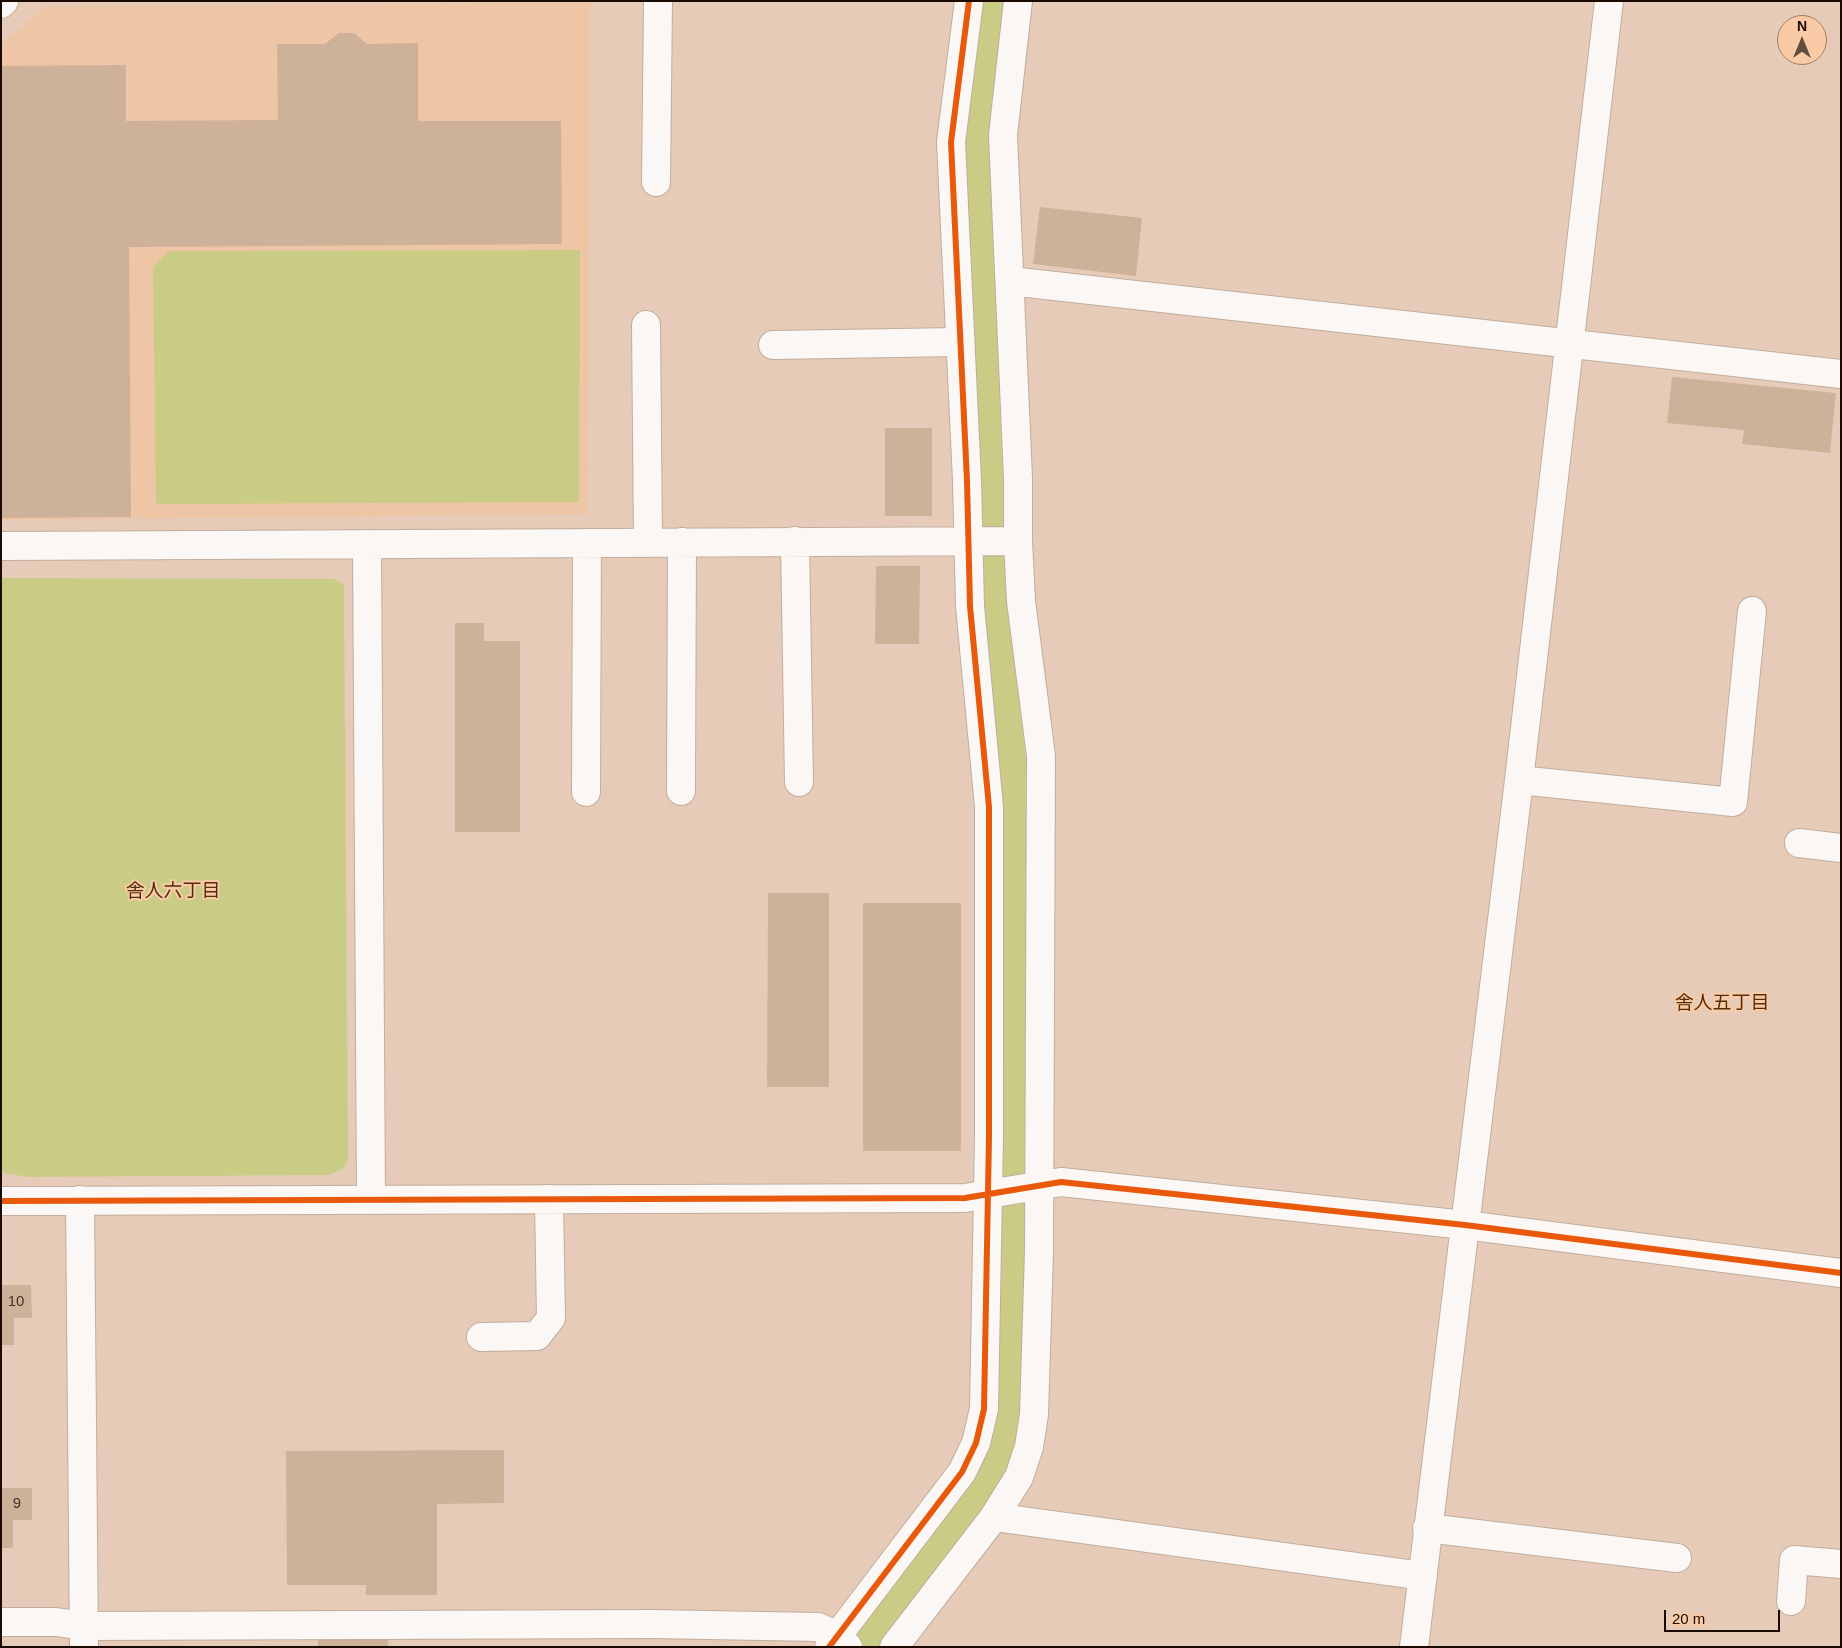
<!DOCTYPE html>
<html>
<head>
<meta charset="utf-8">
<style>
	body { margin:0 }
	#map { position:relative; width:1842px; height:1648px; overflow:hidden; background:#e6ccb8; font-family:Arial,sans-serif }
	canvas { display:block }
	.frame { position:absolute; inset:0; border:2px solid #1a0a01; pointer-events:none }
	.north { position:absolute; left:1777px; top:15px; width:50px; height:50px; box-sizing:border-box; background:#f9caa5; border:1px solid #a07d63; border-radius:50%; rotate:0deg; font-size:14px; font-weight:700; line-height:20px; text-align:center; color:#1a0a01 }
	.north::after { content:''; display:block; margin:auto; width:18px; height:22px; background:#614e41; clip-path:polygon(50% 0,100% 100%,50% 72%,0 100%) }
	.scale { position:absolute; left:1664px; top:1610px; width:116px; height:22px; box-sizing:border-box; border:2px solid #1a0a01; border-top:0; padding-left:6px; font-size:15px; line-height:18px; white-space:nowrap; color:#1a0a01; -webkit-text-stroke:4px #f9caa5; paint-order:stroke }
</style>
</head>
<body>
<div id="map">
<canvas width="1842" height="1648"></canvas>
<div class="frame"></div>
<div class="north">N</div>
<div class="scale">20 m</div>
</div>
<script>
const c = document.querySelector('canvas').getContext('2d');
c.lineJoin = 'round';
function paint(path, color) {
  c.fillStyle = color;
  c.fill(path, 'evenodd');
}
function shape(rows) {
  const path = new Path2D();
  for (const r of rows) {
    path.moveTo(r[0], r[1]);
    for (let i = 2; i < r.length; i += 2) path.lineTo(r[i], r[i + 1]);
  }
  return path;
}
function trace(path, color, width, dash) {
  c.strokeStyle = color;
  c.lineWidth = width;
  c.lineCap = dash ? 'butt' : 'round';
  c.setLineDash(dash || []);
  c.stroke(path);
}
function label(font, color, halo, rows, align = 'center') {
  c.font = font + ' Arial,"Noto Sans JP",sans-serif';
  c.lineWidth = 4;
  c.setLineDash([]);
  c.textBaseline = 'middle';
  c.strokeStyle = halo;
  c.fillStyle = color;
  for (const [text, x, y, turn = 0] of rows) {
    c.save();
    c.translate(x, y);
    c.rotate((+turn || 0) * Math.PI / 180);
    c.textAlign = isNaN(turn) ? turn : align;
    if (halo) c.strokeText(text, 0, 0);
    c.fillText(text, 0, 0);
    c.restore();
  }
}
paint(shape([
	[590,3,588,514,1,520,1,45,43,7]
]), '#eec5a5');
paint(shape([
	[978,1,1006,1,990,142,1008,608,1030,793,1025,1408,1013,1464,989,1501,882,1647,847,1647,985,1450,981,610,961,145],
	[580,250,579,502,156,504,153,267,169,251],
	[1,578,335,579,344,585,348,1161,343,1169,328,1175,27,1177,5,1173,1,1170]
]), '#cacc86');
paint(shape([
	[339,33,354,33,367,44,418,43,418,121,561,121,562,244,129,247,131,517,1,518,1,66,126,65,126,121,278,120,277,44,325,44],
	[1040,207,1142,218,1136,276,1033,264],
	[1672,377,1836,393,1830,453,1742,444,1744,430,1667,423],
	[885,428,932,428,932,516,885,516],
	[876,566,920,566,919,644,875,644],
	[455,623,484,623,484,641,520,641,520,832,455,832],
	[768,893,829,893,829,1087,767,1087],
	[863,903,961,903,961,1151,863,1151],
	[1,1285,31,1285,32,1318,14,1318,14,1345,1,1345],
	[504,1450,504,1503,437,1504,437,1595,366,1595,366,1585,287,1585,286,1451],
	[1,1488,32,1488,32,1520,13,1520,13,1548,1,1548],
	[318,1639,388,1639,388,1647,318,1647]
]), '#ceb199');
const minor = shape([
	[1,4,4,1],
	[656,182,658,1],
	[1010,281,1841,374],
	[646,325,648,542],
	[773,345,959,342],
	[795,541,799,782],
	[367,544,371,1200],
	[1,546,1018,541],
	[1519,780,1733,802,1752,611],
	[681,791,682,542],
	[586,792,587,543],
	[1799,843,1841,848],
	[80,1200,84,1647],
	[1,1201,965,1198,1061,1182,1465,1225,1841,1273],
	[481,1337,537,1336,551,1318,549,1199],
	[994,1517,1423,1576],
	[1427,1528,1677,1558],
	[1791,1601,1794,1560,1841,1564],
	[1,1622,56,1622,84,1626,651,1624,818,1627,837,1636,848,1647],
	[829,1647,962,1472,976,1443,984,1409,989,1137,989,807,970,606,967,481,951,142,969,1],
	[894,1647,994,1517,1019,1477,1029,1447,1034,1415,1039,1251,1041,756,1021,601,1018,541,1018,478,1003,135,1018,1],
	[1414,1647,1519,780,1609,1]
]);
trace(minor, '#c1ad9d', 30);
trace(minor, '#fbf7f4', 28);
trace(shape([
	[1,1201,965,1198,1061,1182,1465,1225,1841,1273],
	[829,1647,962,1472,976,1443,984,1409,989,1137,989,807,970,606,967,481,951,142,969,1]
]), '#e8590c', 6);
label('15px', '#473427', null, [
	["10",16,1302],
	["9",17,1504]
]);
label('19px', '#542f0b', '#f9caa5', [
	["舎人六丁目",173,892],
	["舎人五丁目",1722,1004]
]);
</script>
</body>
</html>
